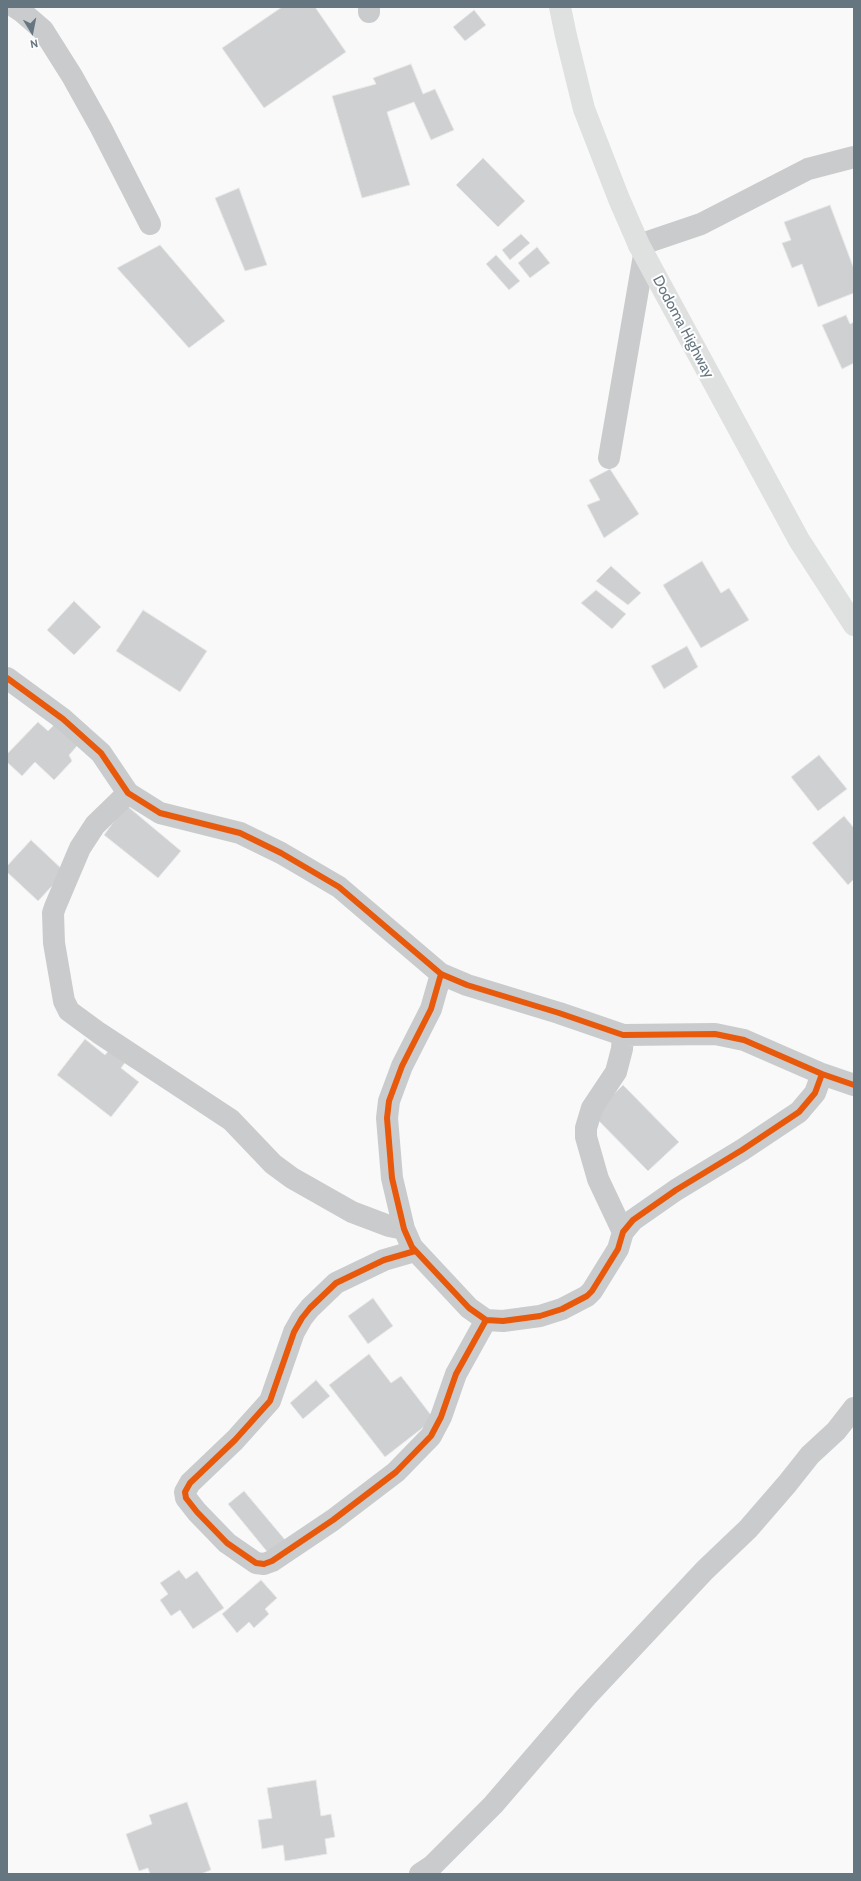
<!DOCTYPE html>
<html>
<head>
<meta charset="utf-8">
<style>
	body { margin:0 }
	#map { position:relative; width:861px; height:1881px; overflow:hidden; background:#f9f9f9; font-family:Cabin,sans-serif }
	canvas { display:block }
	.frame { position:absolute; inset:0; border:8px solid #667681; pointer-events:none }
	.north { position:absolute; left:12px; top:12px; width:40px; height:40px; -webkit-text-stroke:3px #fff; paint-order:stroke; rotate:170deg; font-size:11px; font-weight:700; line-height:16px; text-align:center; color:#667681 }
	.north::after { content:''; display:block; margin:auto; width:14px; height:18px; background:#667681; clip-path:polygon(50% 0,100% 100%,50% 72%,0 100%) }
</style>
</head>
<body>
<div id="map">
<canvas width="861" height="1881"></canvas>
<div class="frame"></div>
<div class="north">N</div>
</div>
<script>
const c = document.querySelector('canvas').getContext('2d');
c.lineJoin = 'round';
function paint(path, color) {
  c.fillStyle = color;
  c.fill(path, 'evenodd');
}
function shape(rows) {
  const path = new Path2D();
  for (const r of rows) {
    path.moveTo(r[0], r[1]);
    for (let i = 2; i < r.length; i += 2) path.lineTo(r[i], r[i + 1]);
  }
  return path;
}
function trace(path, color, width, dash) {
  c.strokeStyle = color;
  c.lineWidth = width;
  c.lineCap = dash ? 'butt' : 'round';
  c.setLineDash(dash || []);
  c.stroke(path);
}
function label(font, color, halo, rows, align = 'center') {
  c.font = font + ' Cabin,sans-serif';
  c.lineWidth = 4;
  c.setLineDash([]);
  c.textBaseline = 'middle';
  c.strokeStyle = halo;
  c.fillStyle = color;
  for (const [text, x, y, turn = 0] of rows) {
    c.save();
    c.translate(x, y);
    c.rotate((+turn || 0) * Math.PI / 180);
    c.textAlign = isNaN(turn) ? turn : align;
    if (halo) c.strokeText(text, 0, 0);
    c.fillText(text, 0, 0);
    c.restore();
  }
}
const building = shape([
	[282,7,315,7,346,52,264,108,222,48,282,7],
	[474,10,486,25,465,41,453,27,474,10],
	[411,64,423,94,435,89,454,130,431,140,414,102,387,112,410,185,362,198,332,96,376,84,373,78,411,64],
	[483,158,525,201,498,227,456,185,483,158],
	[239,188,267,265,245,271,215,198,239,188],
	[830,205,854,269,854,293,818,307,802,264,792,268,782,243,791,240,784,222,830,205],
	[521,234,530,243,510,260,502,250,521,234],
	[160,245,225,321,189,348,117,268,160,245],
	[537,247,550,263,530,278,518,263,537,247],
	[496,255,520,281,509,290,486,264,496,255],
	[846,315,850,324,854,322,854,363,842,369,822,325,846,315],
	[610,469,639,514,604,538,587,505,600,500,589,480,610,469],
	[702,561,721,593,729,588,749,620,701,648,663,585,702,561],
	[611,566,641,593,628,605,596,581,611,566],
	[596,590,626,614,612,629,581,603,596,590],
	[74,601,101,627,74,655,47,630,74,601],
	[143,610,207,651,180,692,116,651,143,610],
	[687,646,698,667,664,689,651,666,687,646],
	[38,722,48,731,55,724,78,745,69,755,72,761,54,780,35,762,22,776,7,762,7,754,38,722],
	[819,755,847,789,818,811,791,777,819,755],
	[126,805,181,851,158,878,104,835,126,805],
	[844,816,854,828,854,879,848,885,812,843,844,816],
	[31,840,65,872,38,901,7,872,7,866,31,840],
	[85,1039,105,1055,114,1044,130,1056,121,1068,139,1082,111,1117,57,1075,85,1039],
	[623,1085,679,1142,648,1171,593,1115,623,1085],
	[373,1298,393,1326,368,1344,348,1316,373,1298],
	[369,1354,391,1383,401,1376,434,1419,385,1457,329,1385,369,1354],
	[316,1380,330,1396,303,1419,290,1403,316,1380],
	[244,1491,286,1541,269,1554,228,1504,244,1491],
	[179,1570,186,1579,197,1571,224,1608,193,1629,180,1610,171,1616,160,1600,168,1594,160,1583,179,1570],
	[261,1580,277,1598,265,1609,269,1614,254,1628,249,1622,237,1633,222,1614,261,1580],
	[316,1780,321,1816,331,1814,335,1837,325,1839,327,1854,285,1861,283,1845,262,1849,258,1820,272,1818,267,1788,316,1780],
	[187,1802,211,1870,201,1874,150,1874,148,1868,139,1871,126,1834,152,1824,149,1815,187,1802]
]);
paint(building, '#ced0d1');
trace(building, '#e8e8e8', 1);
trace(shape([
	[15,7,21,11,43,30,72,76,101,128,150,224],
	[369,12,369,7],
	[639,245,701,224,808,169,854,157],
	[609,458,644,255],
	[7,678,63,719,101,753,128,793,160,813,240,833,281,853,339,887,441,974,467,985,559,1013,623,1035,715,1034,744,1040,822,1074,854,1085],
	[128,793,95,825,80,848,55,907,53,913,54,943,64,1001,69,1011,99,1033,231,1120,273,1164,292,1178,352,1212,389,1226,404,1229],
	[441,974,431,1009,402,1066,389,1101,387,1118,392,1178,404,1229,412,1247,469,1308,486,1320,503,1321,540,1316,562,1309,587,1296,592,1291,618,1249,623,1232,633,1220,676,1190,742,1150,799,1112,815,1093,822,1074],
	[623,1232,598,1179,586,1137,586,1128,592,1108,616,1072,622,1049,623,1035],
	[415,1251,384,1260,336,1283,310,1308,302,1318,294,1332,270,1401,235,1440,190,1483,185,1492,186,1498,197,1512,227,1543,256,1563,264,1564,272,1561,333,1520,396,1472,431,1436,441,1417,456,1374,486,1320],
	[420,1874,432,1866,493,1805,586,1697,705,1570,748,1529,787,1484,810,1455,836,1431,854,1408]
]), '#cacbcc', 22);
trace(shape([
	[560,7,566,36,584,109,619,199,639,245,799,540,854,625]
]), '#dfe0e0', 22);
trace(shape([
	[7,678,63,719,101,753,128,793,160,813,240,833,281,853,339,887,441,974,467,985,559,1013,623,1035,715,1034,744,1040,822,1074,854,1085],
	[441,974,431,1009,402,1066,389,1101,387,1118,392,1178,404,1229,412,1247,469,1308,486,1320,503,1321,540,1316,562,1309,587,1296,592,1291,618,1249,623,1232,633,1220,676,1190,742,1150,799,1112,815,1093,822,1074],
	[415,1251,384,1260,336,1283,310,1308,302,1318,294,1332,270,1401,235,1440,190,1483,185,1492,186,1498,197,1512,227,1543,256,1563,264,1564,272,1561,333,1520,396,1472,431,1436,441,1417,456,1374,486,1320]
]), '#e8590c', 6);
label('15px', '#667681', '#fff', [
	["Dodoma Highway",683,327,62]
]);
</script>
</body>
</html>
